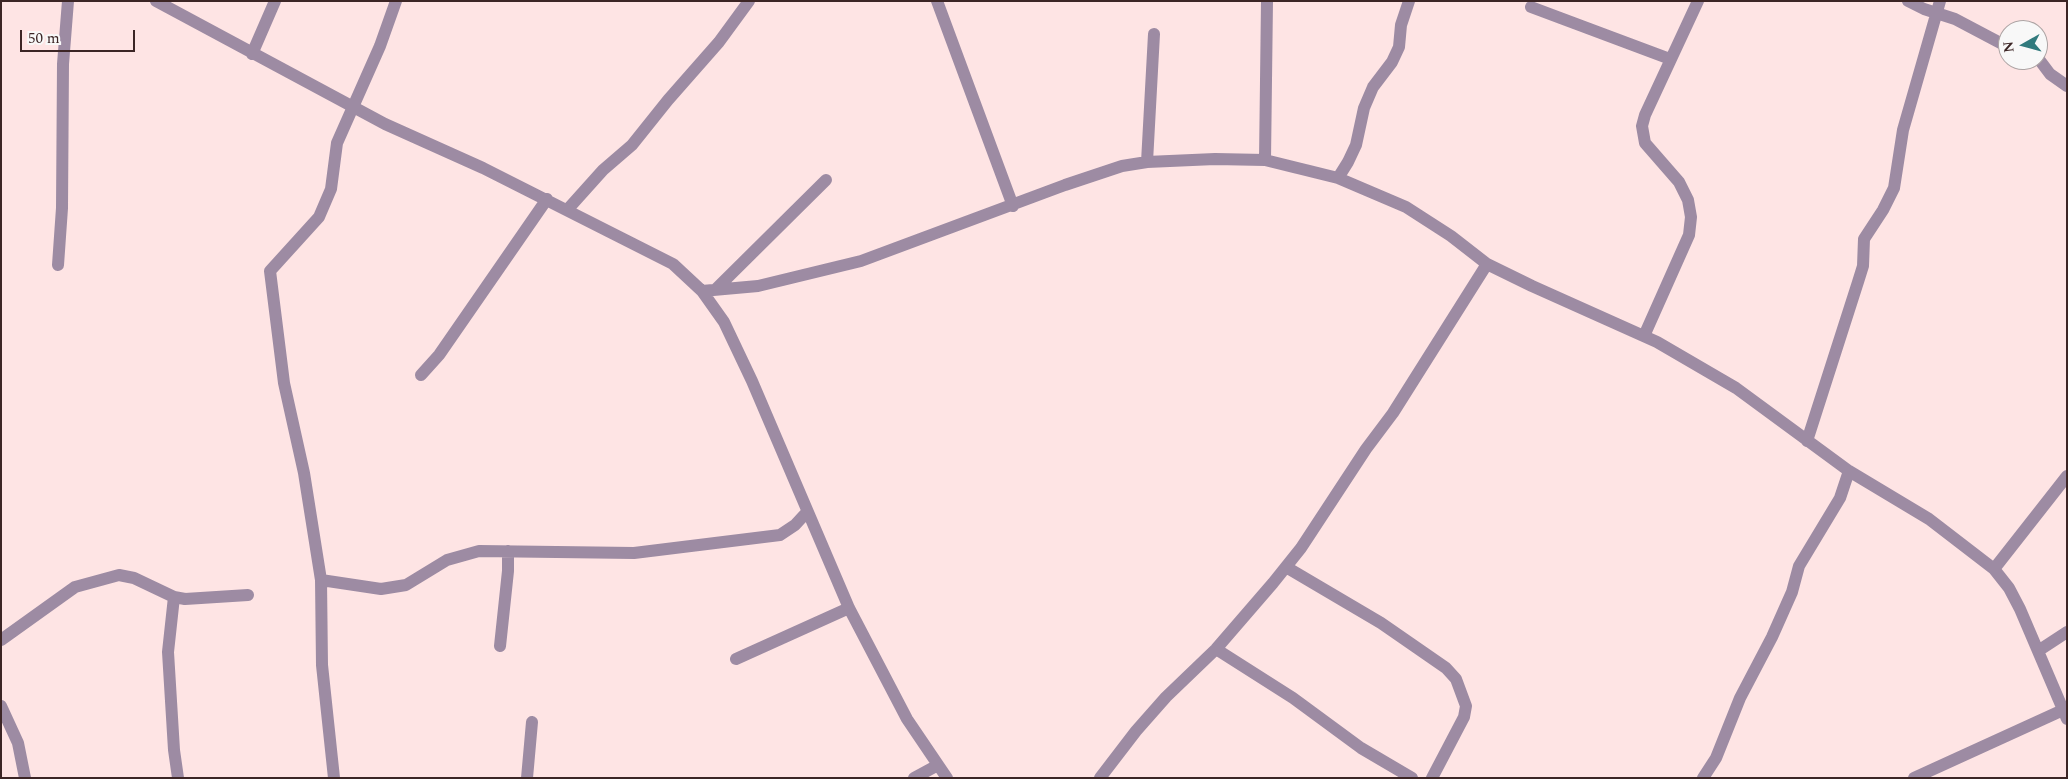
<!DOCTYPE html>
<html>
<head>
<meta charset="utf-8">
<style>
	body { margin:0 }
	#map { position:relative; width:2068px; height:779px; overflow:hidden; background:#fee4e4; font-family:Spectral,serif }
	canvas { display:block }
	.frame { position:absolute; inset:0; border:2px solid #3c2525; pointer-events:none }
	.north { position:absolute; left:1998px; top:20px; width:50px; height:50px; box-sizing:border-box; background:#f8f8f8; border:1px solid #ada4a4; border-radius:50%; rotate:263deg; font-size:14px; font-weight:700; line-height:20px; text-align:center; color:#3c2525 }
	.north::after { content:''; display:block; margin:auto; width:18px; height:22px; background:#317a7d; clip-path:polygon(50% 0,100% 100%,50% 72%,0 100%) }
	.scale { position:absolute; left:20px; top:30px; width:115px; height:22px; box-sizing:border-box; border:2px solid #3c2525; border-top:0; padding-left:6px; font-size:15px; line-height:18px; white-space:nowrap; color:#3c2525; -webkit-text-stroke:4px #f8f8f8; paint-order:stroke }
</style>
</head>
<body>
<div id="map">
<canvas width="2068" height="779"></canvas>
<div class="frame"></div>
<div class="north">N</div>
<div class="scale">50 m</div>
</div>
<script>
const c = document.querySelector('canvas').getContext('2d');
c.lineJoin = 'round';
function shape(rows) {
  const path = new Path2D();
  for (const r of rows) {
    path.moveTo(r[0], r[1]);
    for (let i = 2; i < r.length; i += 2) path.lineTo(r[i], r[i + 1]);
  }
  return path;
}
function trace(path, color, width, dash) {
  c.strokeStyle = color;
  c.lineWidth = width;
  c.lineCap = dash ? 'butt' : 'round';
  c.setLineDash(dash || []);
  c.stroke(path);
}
trace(shape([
	[156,1,385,124,483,168,673,264,702,291,724,322,752,381,849,608,907,719,947,778],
	[937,1,1013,206],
	[1908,1,1924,9,1955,19,2008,47],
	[1531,7,1670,59],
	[252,54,275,1],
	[2038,58,2050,74,2067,86],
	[1265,160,1267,1],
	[1147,162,1154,34],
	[1338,178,1348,162,1356,145,1364,108,1373,87,1392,62,1399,47,1401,25,1409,1],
	[568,209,603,170,632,145,668,100,719,42,749,1],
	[58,265,62,208,63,64,68,1],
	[715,290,826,180],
	[702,291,758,286,861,261,1065,185,1122,166,1147,162,1215,159,1265,160,1338,178,1406,207,1451,236,1487,264,1532,286,1657,342,1736,388,1849,471,1929,519,1994,569,2009,588,2020,609,2067,719],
	[1644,336,1689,235,1691,217,1688,200,1679,182,1645,143,1642,126,1645,115,1698,1],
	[421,375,439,355,547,199],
	[1807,441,1858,282,1863,266,1864,239,1883,210,1894,188,1903,130,1940,1],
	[1286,567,1381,623,1446,668,1456,679,1466,706,1464,717,1432,778],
	[1994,569,2067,476],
	[321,580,381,589,406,585,447,560,479,551,634,553,780,535,795,525,807,512],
	[174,597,168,652,174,750,178,778],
	[1,640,75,587,119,575,134,578,174,597,185,599,248,595],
	[500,646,508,571,508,551],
	[1216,649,1293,698,1361,748,1412,778],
	[2038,651,2067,632],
	[736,659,849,608],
	[1,706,18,743,25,778],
	[334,778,322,665,321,580,304,473,284,383,270,271,319,217,331,189,337,143,380,46,396,1],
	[527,778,532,722],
	[914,778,938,765],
	[1100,778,1136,731,1166,697,1216,649,1273,583,1301,548,1366,449,1393,413,1487,264],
	[1703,778,1716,758,1740,698,1772,637,1792,592,1799,566,1840,498,1849,471],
	[1914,778,2063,710]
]), '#9d8ba3', 12);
</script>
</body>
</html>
